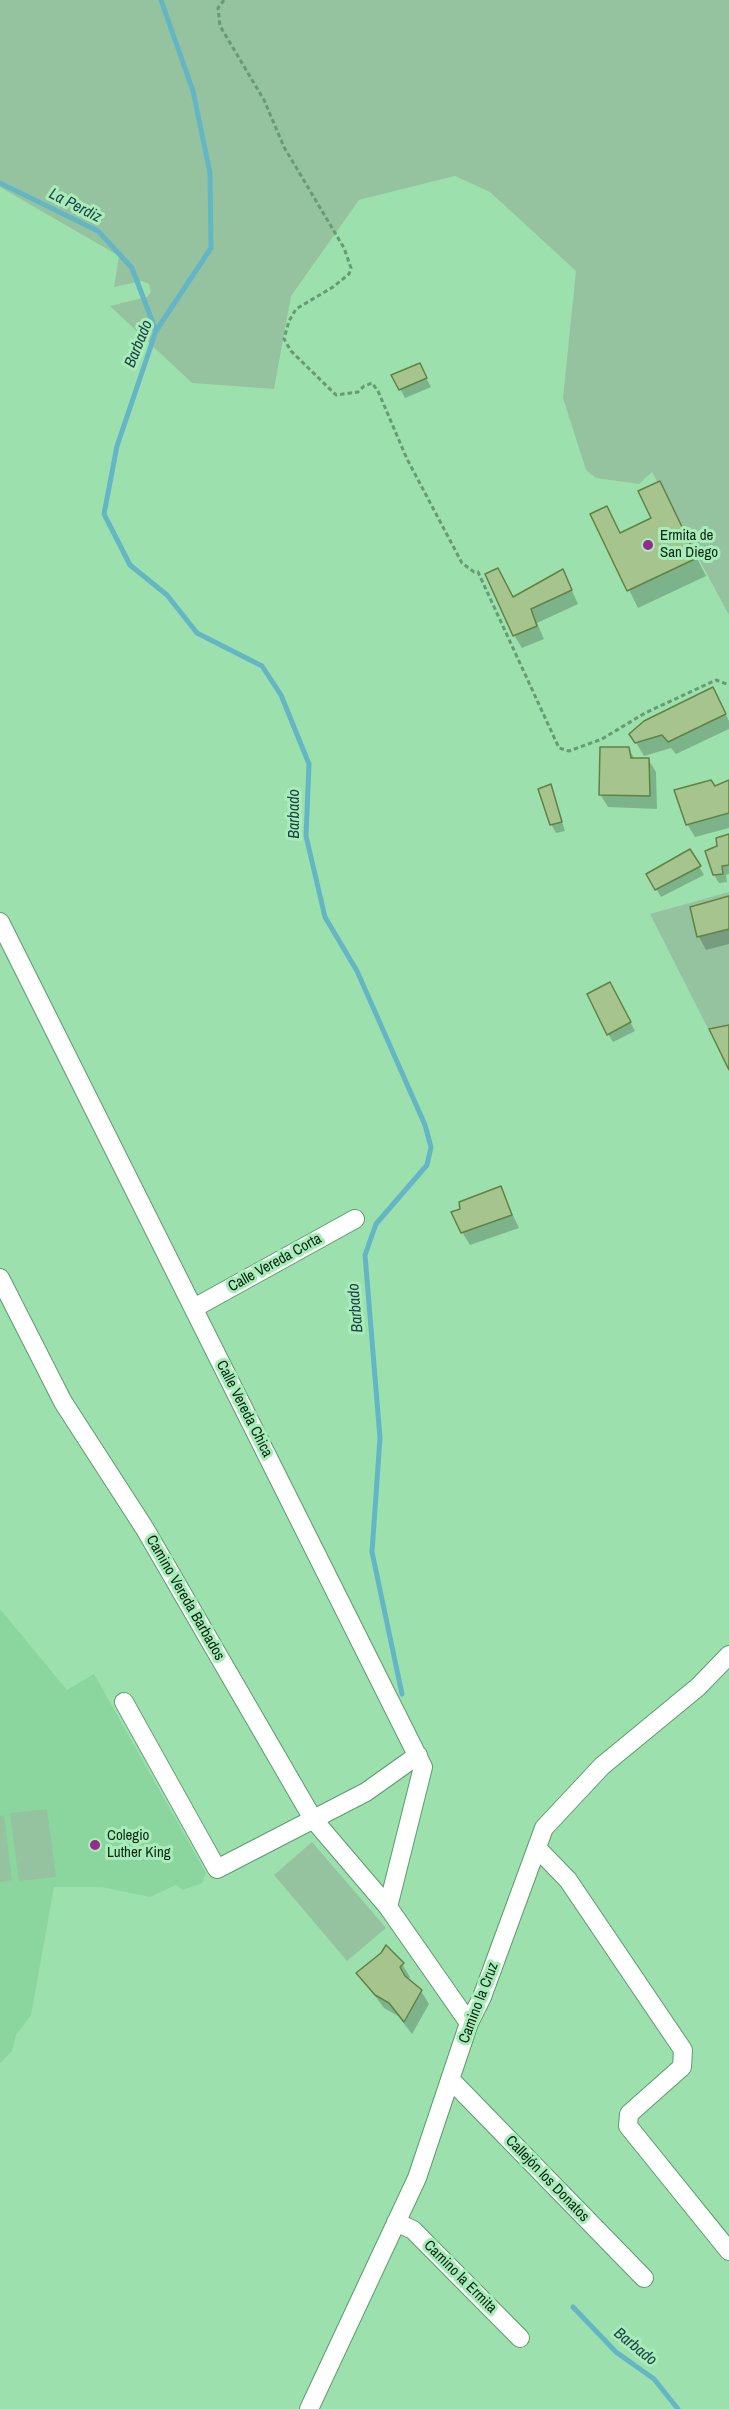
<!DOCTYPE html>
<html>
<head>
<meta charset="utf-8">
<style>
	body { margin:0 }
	canvas { display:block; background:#9ce0ad }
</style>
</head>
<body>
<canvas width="729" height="2409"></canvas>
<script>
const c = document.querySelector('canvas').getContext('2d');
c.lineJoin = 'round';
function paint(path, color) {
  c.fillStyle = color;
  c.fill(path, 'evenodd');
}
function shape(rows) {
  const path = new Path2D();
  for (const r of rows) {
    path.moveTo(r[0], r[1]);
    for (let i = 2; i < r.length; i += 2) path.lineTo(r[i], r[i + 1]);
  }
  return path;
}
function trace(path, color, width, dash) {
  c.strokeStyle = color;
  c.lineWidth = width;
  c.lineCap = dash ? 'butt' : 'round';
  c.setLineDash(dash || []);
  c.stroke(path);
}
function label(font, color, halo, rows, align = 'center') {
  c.font = font + ' "Archivo Narrow",sans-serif';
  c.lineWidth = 6;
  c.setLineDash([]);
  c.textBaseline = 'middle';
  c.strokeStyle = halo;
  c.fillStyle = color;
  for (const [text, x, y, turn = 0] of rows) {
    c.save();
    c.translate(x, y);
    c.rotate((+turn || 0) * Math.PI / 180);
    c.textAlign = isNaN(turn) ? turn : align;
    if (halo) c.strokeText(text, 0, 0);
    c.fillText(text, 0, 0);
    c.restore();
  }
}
paint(shape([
	[0,1609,67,1690,94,1674,206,1873,202,1883,183,1890,176,1885,150,1897,102,1887,54,1887,31,2015,16,2035,12,2051,0,2063]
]), '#8ad69e');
paint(shape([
	[0,0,729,0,729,615,652,472,639,484,596,478,586,470,563,398,576,271,490,192,455,176,359,200,291,296,274,389,192,383,110,306,147,297,151,292,149,284,142,281,114,287,119,256,0,187],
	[729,892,729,1070,650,914],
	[47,1809,56,1877,19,1881,10,1813],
	[4,1815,12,1880,0,1882,0,1816],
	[312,1842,386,1928,347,1961,274,1875]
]), '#95c3a0');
paint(shape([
	[424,374,431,387,405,398,393,375],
	[659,483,706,576,638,608,592,515,616,525,621,534,653,519],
	[563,571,578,604,537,623,544,639,522,648,514,635,513,599],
	[713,689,729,721,729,729,676,754,671,748,644,756,631,734],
	[629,749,635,760,648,759,656,772,657,809,608,807,600,794],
	[729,783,729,828,695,837,687,824,714,788],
	[550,786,565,831,556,833,551,824],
	[729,835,729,874,726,875,727,882,719,883,714,875,719,847],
	[690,851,704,875,661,897,648,875],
	[729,898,729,944,706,950,699,937,692,908],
	[610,984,635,1031,613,1042,608,1034],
	[500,1188,519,1228,470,1245,462,1232],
	[402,1964,410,1977,408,1980,421,1991,429,2004,412,2034,398,2016,384,2008,358,1973]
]), '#0003');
trace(shape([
	[161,0,193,91,210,173,211,248,156,331,117,446,104,514,130,565,167,595,197,633,262,666,281,695,309,764,306,836,325,917,357,971,425,1125,431,1147,427,1165,376,1224,365,1255,380,1438,372,1552,402,1694],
	[0,183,98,231,132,268,156,331],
	[573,2307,616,2352,654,2379,678,2409]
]), '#65b6c5', 5);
const building = shape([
	[420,363,427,378,399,390,391,375,420,363],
	[660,481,697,558,627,591,590,514,607,506,620,533,651,518,638,491,660,481],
	[498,568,513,597,563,569,572,590,531,609,537,626,513,636,485,574,498,568],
	[713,687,726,714,668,742,662,735,635,743,629,734,644,721,713,687],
	[600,747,629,747,631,758,649,758,650,796,599,795,600,747],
	[711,780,715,786,729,780,729,813,686,825,674,790,711,780],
	[551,784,562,822,550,825,538,789,551,784],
	[729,834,729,865,722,866,723,874,713,875,705,851,717,846,716,838,729,834],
	[690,849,701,866,655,890,646,874,690,849],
	[729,896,729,929,697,937,690,907,729,896],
	[610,982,631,1022,607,1035,587,994,610,982],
	[729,1025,729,1070,709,1029,729,1025],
	[501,1186,512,1215,461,1233,451,1212,460,1209,459,1202,501,1186],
	[386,1945,404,1963,400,1967,405,1976,422,1990,404,2022,389,2003,375,1995,356,1973,381,1953,386,1945]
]);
paint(building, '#a6c58e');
trace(building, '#618243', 1.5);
const minor = shape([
	[0,922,423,1767,388,1907],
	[0,1278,63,1402,145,1529,313,1819,388,1907,469,2023],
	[194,1308,355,1219],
	[124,1702,217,1869,366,1792,418,1755],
	[537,1848,568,1880,683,2050,682,2067,629,2114,628,2126,729,2251],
	[451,2080,644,2278],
	[396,2222,413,2230,520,2338],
	[309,2409,417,2178,469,2023,482,1997,544,1828,602,1766,698,1687,729,1655]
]);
trace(minor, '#5b9d6d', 20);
trace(shape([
	[224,0,218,8,220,26,264,100,284,147,344,248,351,268,349,274,333,287,296,309,289,321,284,339,291,351,336,395,358,392,364,386,372,383,378,391,407,459,462,563,474,572,478,572,559,748,569,751,602,739,645,713,716,680,729,685]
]), '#669b74', 3, [4.5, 3]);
trace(minor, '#fff', 18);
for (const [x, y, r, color] of [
	[648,545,6,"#972b8d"],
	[95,1845,6,"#972b8d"]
]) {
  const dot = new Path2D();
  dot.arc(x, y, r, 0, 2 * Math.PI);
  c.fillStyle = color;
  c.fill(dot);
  trace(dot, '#a8edb9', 2);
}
label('15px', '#0b2714', '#a8edb9', [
	["Ermita de",660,536],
	["San Diego",660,553],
	["Colegio",107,1836],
	["Luther King",107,1853]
], 'left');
label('15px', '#0b2714', '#a8edb9', [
	["Calle Vereda Corta",275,1263,-29],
	["Calle Vereda Chica",244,1409,63],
	["Camino Vereda Barbados",185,1598,60],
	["Camino la Cruz",479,2003,-69],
	["Callejón los Donatos",547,2179,46],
	["Camino la Ermita",460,2277,45]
]);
label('italic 16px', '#1e444b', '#a8edb9', [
	["La Perdiz",75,206,27],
	["Barbado",139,344,-68],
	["Barbado",295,814,-90],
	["Barbado",356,1308,-95],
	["Barbado",635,2347,39]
]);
</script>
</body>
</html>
